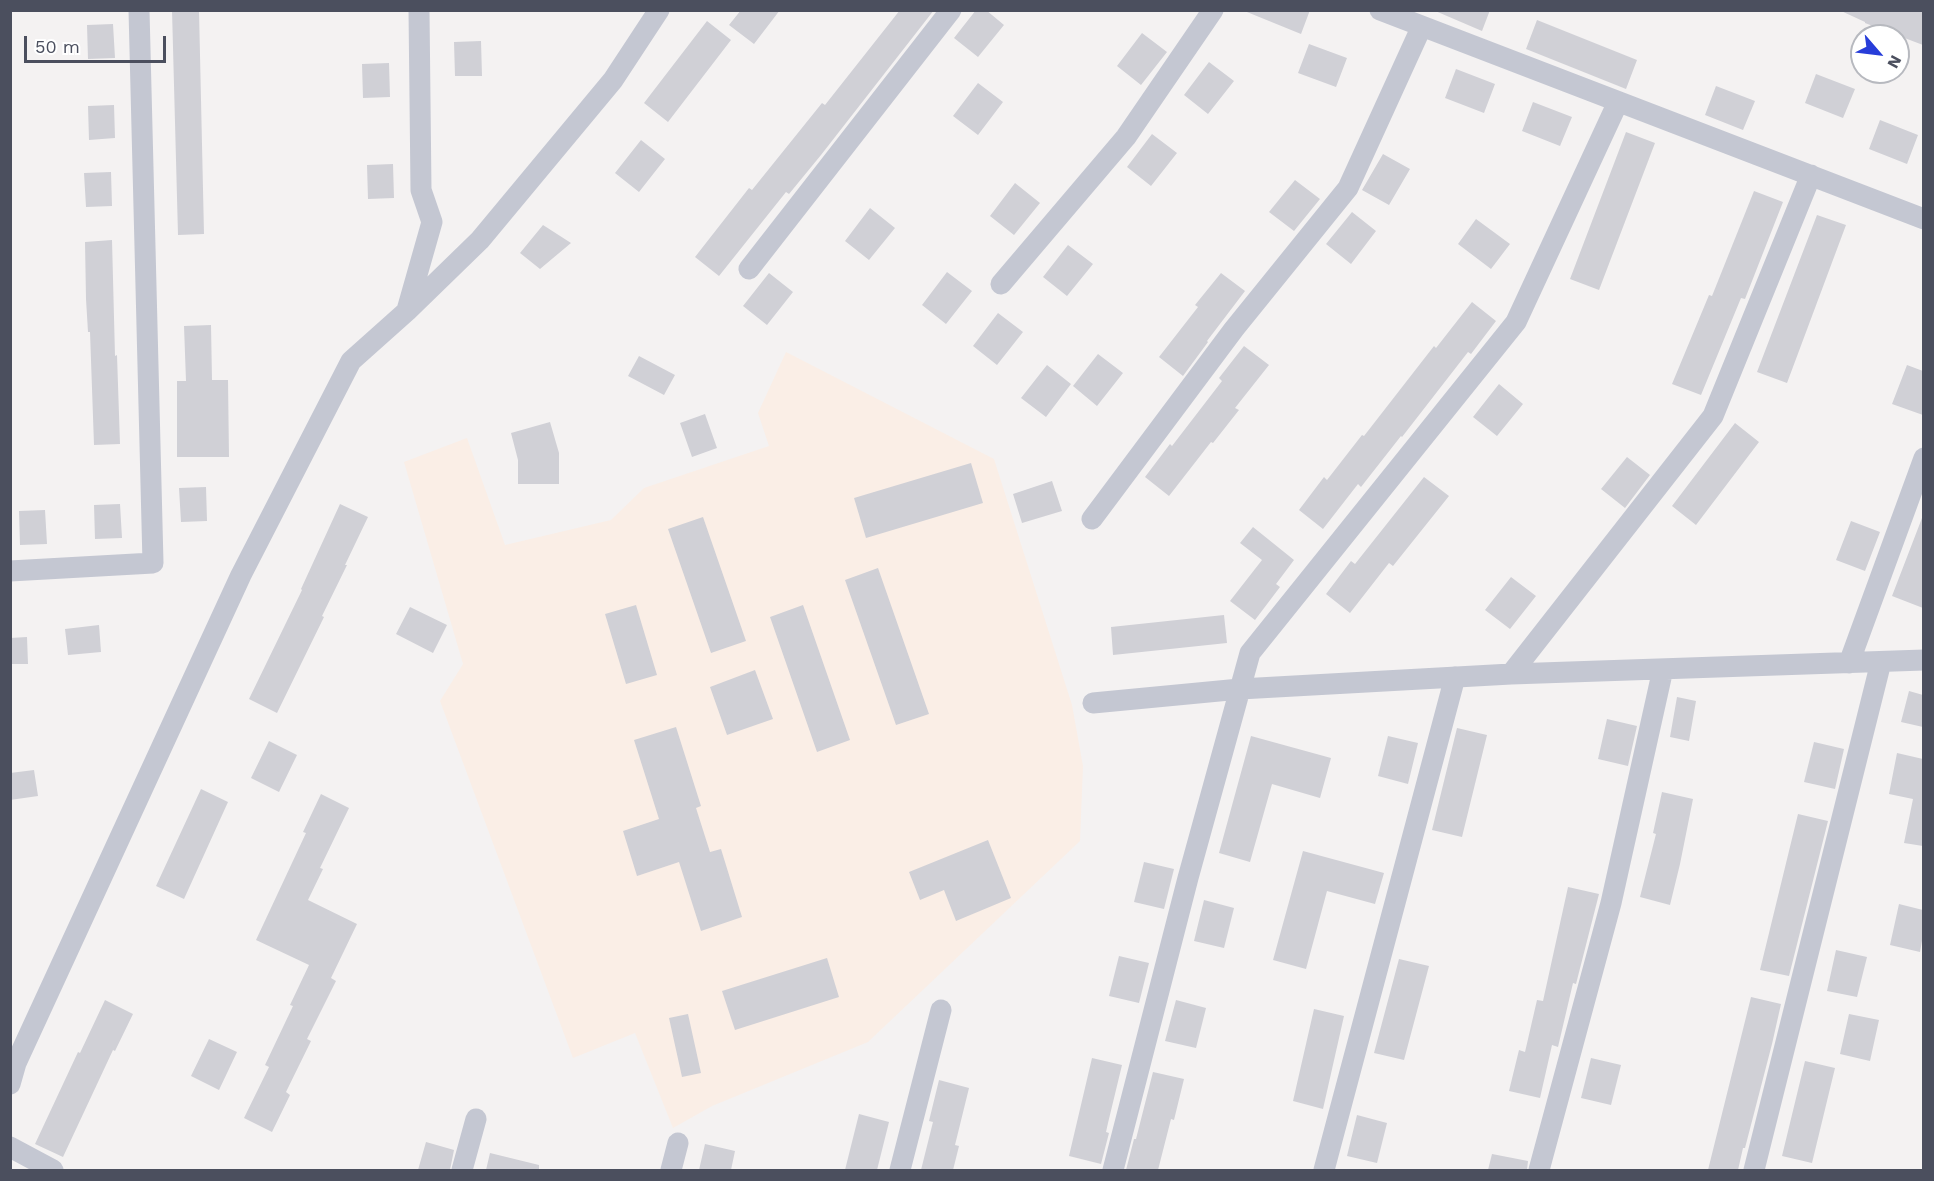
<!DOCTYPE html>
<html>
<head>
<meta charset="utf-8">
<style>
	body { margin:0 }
	#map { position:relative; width:1934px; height:1181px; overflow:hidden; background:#f4f2f2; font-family:"Work Sans",sans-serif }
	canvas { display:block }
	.frame { position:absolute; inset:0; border:12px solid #4b4f5e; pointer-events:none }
	.north { position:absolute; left:1850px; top:24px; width:60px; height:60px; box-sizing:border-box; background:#fff; border:2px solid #b7b9bf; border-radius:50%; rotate:118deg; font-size:16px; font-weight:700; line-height:24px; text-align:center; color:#4b4f5e }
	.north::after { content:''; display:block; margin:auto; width:21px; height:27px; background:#273dd9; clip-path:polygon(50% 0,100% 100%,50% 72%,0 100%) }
	.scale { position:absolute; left:24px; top:36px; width:142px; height:27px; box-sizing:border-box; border:3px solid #4b4f5e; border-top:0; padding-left:8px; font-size:18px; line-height:21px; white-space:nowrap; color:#4b4f5e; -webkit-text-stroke:4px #fff; paint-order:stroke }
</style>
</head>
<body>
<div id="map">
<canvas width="1934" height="1181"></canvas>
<div class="frame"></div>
<div class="north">N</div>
<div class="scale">50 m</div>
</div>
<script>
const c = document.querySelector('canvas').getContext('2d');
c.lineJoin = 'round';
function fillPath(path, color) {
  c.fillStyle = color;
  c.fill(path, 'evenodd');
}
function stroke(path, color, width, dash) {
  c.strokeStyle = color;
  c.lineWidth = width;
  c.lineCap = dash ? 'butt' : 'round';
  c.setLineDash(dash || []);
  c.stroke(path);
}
const medical = new Path2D(`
	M786 352 994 459 1072 705 1083 766 1080 841 868 1042 712 1106 673 1128 635 1033 573 1058 440 701 463 664 404 462 467 438 505 545 611 520 644 488 769 446 758 413Z`);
const building = new Path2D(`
	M172 10H199L204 234 178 235Z
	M741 10H780L754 44 729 25Z
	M900 10H934L821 155 789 194 786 192 719 276 695 257 749 188 752 190 822 103 825 105Z
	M976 10H986L1004 25 978 57 954 38Z
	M1242 10H1310L1301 34Z
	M1433 10H1490L1482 31Z
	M1839 10H1923V45L1865 23V22Z
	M1537 20 1637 60 1626 89 1526 49Z
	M707 21 731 40 668 122 644 103Z
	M113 24 115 58 88 59 87 25Z
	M1142 33 1167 52 1141 85 1117 66Z
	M481 41 482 76H455L454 42Z
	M1309 44 1347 58 1336 87 1298 73Z
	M1209 62 1234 81 1208 114 1184 95Z
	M389 63 390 97 363 98 362 64Z
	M1456 69 1495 84 1484 113 1445 98Z
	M1816 74 1855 89 1843 118 1805 103Z
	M978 83 1003 102 978 135 953 116Z
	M1716 86 1755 101 1743 130 1705 115Z
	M1533 102 1572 117 1560 146 1522 131Z
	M114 105 115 138 89 140 88 106Z
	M1880 120 1918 135 1907 164 1869 149Z
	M1626 132 1655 143 1599 290 1570 279Z
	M1152 134 1177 153 1151 186 1127 167Z
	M641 140 665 159 639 192 615 173Z
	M1383 154 1410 169 1389 205 1362 190Z
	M393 164 394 198 368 199 367 165Z
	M111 172 112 206 86 207 84 173Z
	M1295 180 1320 199 1294 231 1269 212Z
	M1015 183 1040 203 1014 235 990 216Z
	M1754 191 1783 202 1745 299 1741 298 1701 395 1672 384 1709 295 1712 296Z
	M870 208 895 228 869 260 845 241Z
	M1352 212 1376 231 1351 264 1326 244Z
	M1817 215 1846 225 1787 383 1757 372Z
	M1476 219 1510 244 1491 269 1458 244Z
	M543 225 571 243 540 269 520 253Z
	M112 240 115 356 117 355 120 444 94 445 90 332H88L86 299 85 242Z
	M1068 245 1093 264 1067 296 1043 277Z
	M947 272 972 291 946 324 922 305Z
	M769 273 793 292 767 325 743 306Z
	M1221 273 1245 291 1207 341 1208 342 1183 376 1159 357 1198 307 1195 305Z
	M1472 302 1496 321 1471 354 1468 352 1402 437 1401 436 1361 487 1358 484 1323 529 1299 510 1324 477 1327 480 1362 435 1364 436 1434 346 1436 348Z
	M998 313 1023 332 997 365 973 346Z
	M211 325 212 380H228L229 457H177V381H186L184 326Z
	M1244 346 1269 365 1235 408 1239 410 1213 443 1211 442 1169 496 1145 477 1170 444 1172 446 1222 381 1219 378Z
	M1098 354 1123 373 1097 406 1073 386Z
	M639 356 675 375 664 395 628 376Z
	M1047 365 1071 384 1046 417 1021 398Z
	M1907 365 1923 371V415L1892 404Z
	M1499 384 1523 404 1497 436 1473 417Z
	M705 414 717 448 692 457 680 423Z
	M550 422 559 453V484H518V460L511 433Z
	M1735 423 1759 442 1696 525 1672 506Z
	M1627 457 1650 475 1625 508 1601 489Z
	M971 463 983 503 866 538 854 498Z
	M1424 477 1449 496 1393 566 1389 563 1350 613 1326 594 1351 561 1355 564Z
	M1052 481 1062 511 1022 523 1013 494Z
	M206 487 207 521 181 522 179 488Z
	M120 504 122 538 95 539 94 505Z
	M340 504 368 517 345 565H347L322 616 324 617 277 713 249 699 302 590 301 589Z
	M45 510 47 544 20 545 19 511Z
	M703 517 746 641 711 653 668 529Z
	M1922 518H1923V608L1892 596Z
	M1851 521 1880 532 1865 571 1836 560Z
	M1253 527 1294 560 1276 584 1280 587 1255 620 1230 601 1262 560 1240 543Z
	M878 568 929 714 896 725 845 580Z
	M1511 577 1536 596 1510 629 1485 610Z
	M636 605 657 675 626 684 605 614Z
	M803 605 850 740 817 752 770 617Z
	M410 607 447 625 433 653 396 634Z
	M1224 615 1227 643 1113 655 1111 627Z
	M99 625 101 652 68 655 65 629Z
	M27 637 28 664H10V638Z
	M755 670 773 719 727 735 710 687Z
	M1909 691 1923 695V727L1901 722Z
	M1677 697 1696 701 1689 741 1670 737Z
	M1607 719 1637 726 1628 766 1598 759Z
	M676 727 701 806 696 808 710 852 721 849 742 917 701 931 679 862 637 876 623 831 659 819 634 740Z
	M1457 728 1487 735 1462 837 1432 830Z
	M1251 736 1331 758 1320 798 1272 784 1250 862 1219 853Z
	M1388 736 1418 743 1408 784 1378 776Z
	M269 741 297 755 279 792 251 778Z
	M1814 742 1844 749 1835 789 1804 782Z
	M1897 753 1923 759V846L1904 843 1913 799 1889 794Z
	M34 770 38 796 10 800V773Z
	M201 789 228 802 184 899 156 886Z
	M1662 792 1693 799 1680 864 1670 905 1640 897 1656 834 1653 833Z
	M321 794 349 808 320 868 323 869 308 900 357 924 331 978 336 981 307 1039 311 1041 286 1092 290 1095 272 1132 244 1118 269 1067 265 1065 293 1006 290 1005 309 965 256 940 306 833 303 832Z
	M1798 814 1828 821 1789 976 1760 970Z
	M988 840 1011 898 956 921 944 890 920 900 909 872Z
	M1303 851 1384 873 1375 904 1327 891 1306 969 1273 960Z
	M1144 862 1174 869 1164 909 1134 902Z
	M1568 887 1599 894 1576 984 1573 983 1558 1047 1552 1045 1540 1098 1509 1091 1519 1050 1525 1052 1537 1000 1543 1001Z
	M1204 900 1234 908 1224 948 1194 941Z
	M1899 904 1923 910V935L1920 952 1890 945Z
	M1836 950 1867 957 1857 997 1827 991Z
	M1119 956 1149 963 1139 1003 1109 996Z
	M827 958 839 997 735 1030 722 991Z
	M1399 959 1429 966 1404 1060 1374 1053Z
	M1751 997 1781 1004 1772 1044 1745 1148H1743L1738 1170H1708Z
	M105 1000 133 1014 115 1051 113 1050 63 1157 35 1144 78 1052 80 1053Z
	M1176 1000 1206 1008 1196 1048 1165 1041Z
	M1314 1009 1344 1016 1323 1109 1293 1101Z
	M688 1014 701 1073 682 1077 669 1018Z
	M1849 1014 1879 1020 1870 1061 1840 1054Z
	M209 1039 237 1052 219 1090 191 1076Z
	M1092 1058 1122 1065 1108 1123 1106 1132 1109 1133 1101 1164 1069 1156Z
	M1591 1058 1621 1065 1611 1105 1581 1098Z
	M1805 1061 1835 1068 1812 1163 1782 1156Z
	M1153 1072 1184 1079 1174 1120 1171 1119 1158 1170H1126L1134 1139H1136Z
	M939 1080 969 1088 955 1145 959 1146 953 1170H921L933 1122 929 1121Z
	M859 1114 889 1122 877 1170H845Z
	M1357 1115 1387 1123 1377 1163 1347 1156Z
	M426 1142 454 1150 450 1170H418Z
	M705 1144 735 1151 731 1170H699Z
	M490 1153 539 1165V1170H486Z
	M1492 1154 1528 1161 1527 1170H1488Z`);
const street = new Path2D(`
	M1380 10 1924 219
	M749 269 951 10
	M1001 284 1126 137 1213 10
	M407 310 432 222 421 190 419 10
	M1092 519 1234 329 1348 188 1421 28
	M10 571 153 563 139 10
	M1849 663 1924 458
	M1511 674 1713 416 1811 175
	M1093 703 1240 689 1511 674 1924 660
	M10 1084 16 1063 241 575 351 361 407 311 480 240 613 80 659 10
	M10 1147 53 1170
	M462 1170 476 1119
	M671 1170 678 1143
	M900 1170 941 1010
	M1113 1170 1188 878 1250 653 1516 322 1618 102
	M1324 1170 1455 677
	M1539 1170 1611 903 1663 669
	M1754 1170 1881 662`);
fillPath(medical, '#faeee6');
fillPath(building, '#d0d0d6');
stroke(street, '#c4c7d2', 21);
</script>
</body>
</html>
